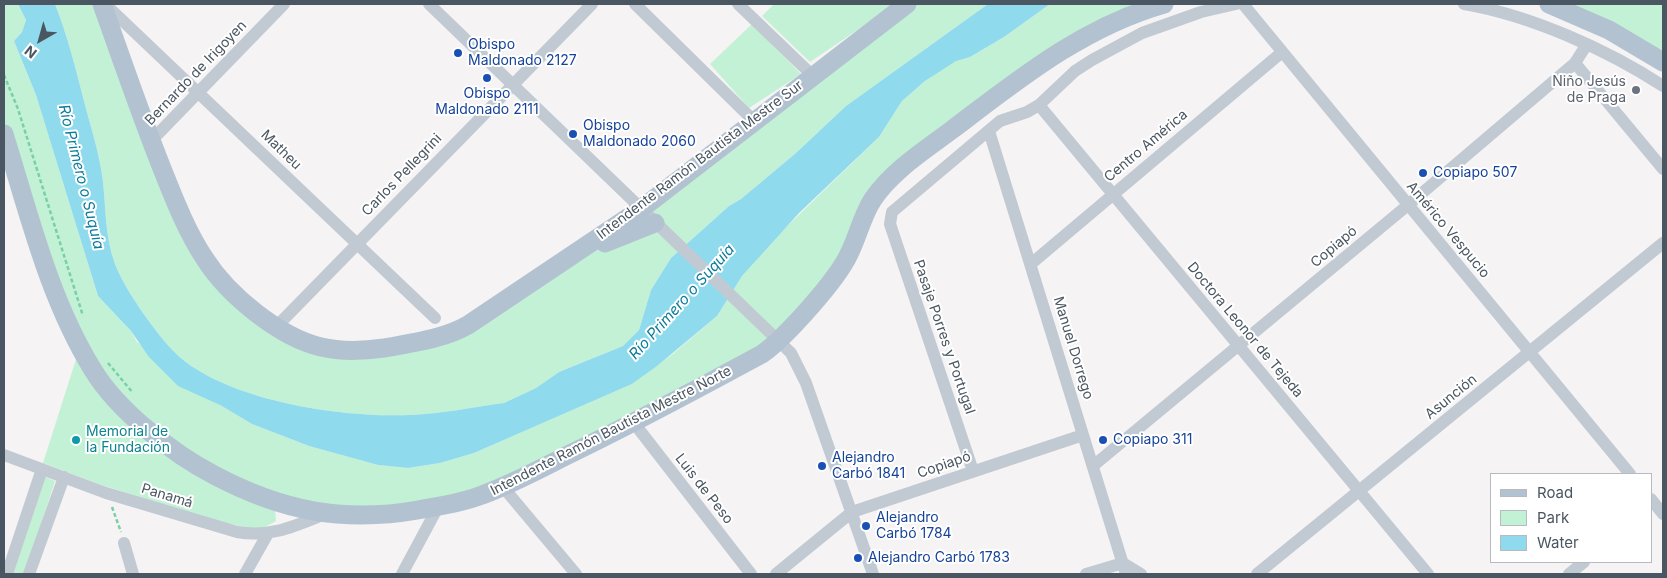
<!DOCTYPE html>
<html>
<head>
<meta charset="utf-8">
<style>
	body { margin:0 }
	#map { position:relative; width:1667px; height:578px; overflow:hidden; background:#f5f3f3; font-family:Inter,sans-serif }
	canvas { display:block }
	.frame { position:absolute; inset:0; border:5px solid #4a5661; pointer-events:none }
	.legend { position:absolute; left:1490px; top:473px; width:162px; height:90px; box-sizing:border-box; background:#fff; border:1px solid #b7bbc0; margin:0; padding:6px 9px; list-style:none; font-size:15px; color:#4a5661 }
	.legend li { display:flex; align-items:center; gap:10px; height:25px }
	.legend b { width:25px; border:1px solid #b7bbc0 }
	.north { position:absolute; left:15px; top:15px; width:50px; height:50px; -webkit-text-stroke:4px #fff; paint-order:stroke; rotate:218deg; font-size:14px; font-weight:700; line-height:20px; text-align:center; color:#4a5661 }
	.north::after { content:''; display:block; margin:auto; width:18px; height:22px; background:#4a5661; clip-path:polygon(50% 0,100% 100%,50% 72%,0 100%) }
</style>
</head>
<body>
<div id="map">
<canvas width="1667" height="578"></canvas>
<div class="frame"></div>
<ul class="legend">
<li><b style="height:6px;background:#b3c2d1"></b>Road</li>
<li><b style="height:14px;background:#c3f1d5"></b>Park</li>
<li><b style="height:14px;background:#90daee"></b>Water</li>
</ul>
<div class="north">N</div>
</div>
<script>
const c = document.querySelector('canvas').getContext('2d');
c.lineJoin = 'round';
function fillPath(path, color) {
  c.fillStyle = color;
  c.fill(path, 'evenodd');
}
function stroke(path, color, width, dash) {
  c.strokeStyle = color;
  c.lineWidth = width;
  c.lineCap = dash ? 'butt' : 'round';
  c.setLineDash(dash || []);
  c.stroke(path);
}
function drawText(font, color, halo, rows, align = 'center') {
  c.font = font + ' Inter,sans-serif';
  c.lineWidth = 4;
  c.setLineDash([]);
  c.textBaseline = 'middle';
  c.strokeStyle = halo;
  c.fillStyle = color;
  for (const [text, x, y, turn = 0] of rows) {
    c.save();
    c.translate(x, y);
    c.rotate((+turn || 0) * Math.PI / 180);
    c.textAlign = isNaN(turn) ? turn : align;
    if (halo) c.strokeText(text, 0, 0);
    c.fillText(text, 0, 0);
    c.restore();
  }
}
const green = new Path2D(`
	M4 4H18L26 20 22 32 14 41 36 95 98 296 131 331 137 342 220 405 252 424 309 446 378 465 408 468 440 463 474 453 632 384 674 353 717 316 742 276 774 239 879 137 902 101 925 81 956 60 970 57 1004 37 1050 4H1164L1129 15 907 164 849 254 779 341 503 487 349 517 191 463 94 373 4 134Z
	M55 4H102L215 274 321 347 457 331 907 4H988L846 106 796 153 741 199 729 206 671 258 651 290 639 330 623 346 559 372 536 388 504 403C473 407 441 414 410 415 344 418 235 402 182 359 162 343 124 289 115 264 105 236 106 211 103 182 100 156 92 131 85 105 76 70 68 37 55 4Z
	M774 4H896L810 62 762 16Z
	M1549 4H1663V62Z
	M752 24 801 74 749 108 710 64Z
	M78 353 107 396 275 510 276 521 263 528H247L206 518 102 485 43 463Z
	M45 477 55 481 25 574H13Z`);
const water = new Path2D(`
	M18 4H55C68 37 76 70 85 105 92 131 100 156 103 182 106 211 105 236 115 264 124 289 162 343 182 359 235 402 344 418 410 415 441 414 473 407 504 403L536 388 559 372 623 346 639 330 651 290 671 258 729 206 741 199 796 153 846 106 988 4H1050L1004 37 970 57 956 61 925 81 902 101 879 137 799 213 742 276 717 316 657 366 632 384 474 453 440 463 408 468 378 465 309 446 252 424 220 405 178 386 149 357 131 331 98 296 36 95 14 41 22 32 26 20Z`);
const path = new Path2D(`
	M4 75 18 109 83 316
	M108 363 133 393
	M112 507 121 532`);
const minor = new Path2D(`
	M105 4 435 318
	M429 4 791 353 806 383 873 574
	M635 4 754 121
	M738 4 812 75
	M1243 4 1630 474
	M1464 4C1530 15 1608 50 1663 86
	M1575 63 1663 169
	M1039 105 1428 574
	M989 131 1126 574
	M151 141 284 4
	M1032 263 1281 53
	M277 326 592 4
	M634 423 751 574
	M4 455 106 493 237 532C270 538 295 526 325 514
	M1093 466 1408 205 1575 63 1587 44
	M973 471 890 224 892 212 1000 121 1027 112 1039 105 1075 71 1092 60 1142 33 1201 12 1236 4
	M503 487 576 574
	M1651 499 1663 514
	M124 543 133 574
	M1123 563 1141 574
	M7 574 42 469
	M29 574 64 477
	M245 574 267 535
	M402 574 438 507
	M776 574 852 512 1083 435
	M1086 574 1123 563
	M1257 574 1663 243
	M1569 574 1584 562`);
const primary = new Path2D(`
	M102 4C122 60 141 116 163 171 175 201 187 232 205 259 228 295 279 337 321 347 342 352 363 351 384 348 411 343 444 339 468 325L641 209 907 4
	M1549 4 1609 30 1663 62
	M4 134C29 214 49 299 93 370 118 411 172 453 214 475 282 511 343 523 418 510 440 506 462 503 482 495 515 483 547 465 578 450 640 420 701 387 762 354 785 338 837 280 849 254 858 236 862 216 873 199 893 170 925 150 953 129 1019 79 1083 27 1164 4
	M605 243 655 223`);
const markers = [
	[458,53,5,"#1a4fb4"],
	[487,78,5,"#1a4fb4"],
	[1636,90,5,"#6b7280"],
	[573,134,5,"#1a4fb4"],
	[1423,173,5,"#1a4fb4"],
	[76,440,5,"#0f9aa8"],
	[1103,440,5,"#1a4fb4"],
	[822,466,5,"#1a4fb4"],
	[866,526,5,"#1a4fb4"],
	[858,558,5,"#1a4fb4"]
];
const transitNames = [
	["Obispo",468,45],
	["Maldonado 2127",468,61],
	["Obispo",487,94,"center"],
	["Maldonado 2111",487,110,"center"],
	["Obispo",583,126],
	["Maldonado 2060",583,142],
	["Copiapo 507",1433,173],
	["Copiapo 311",1113,440],
	["Alejandro",832,458],
	["Carbó 1841",832,474],
	["Alejandro",876,518],
	["Carbó 1784",876,534],
	["Alejandro Carbó 1783",868,558]
];
const streetNames = [
	["Bernardo de Irigoyen",196,73,-46],
	["Centro América",1146,146,-40],
	["Matheu",281,150,44],
	["Intendente Ramón Bautista Mestre Sur",700,160,-37],
	["Carlos Pellegrini",402,175,-46],
	["Américo Vespucio",1448,230,50],
	["Copiapó",1334,247,-40],
	["Doctora Leonor de Tejeda",1245,330,50],
	["Pasaje Porres y Portugal",944,337,71],
	["Manuel Dorrego",1073,348,73],
	["Asunción",1451,397,-39],
	["Intendente Ramón Bautista Mestre Norte",611,431,-27],
	["Copiapó",944,465,-19],
	["Luis de Peso",704,489,52],
	["Panamá",167,496,17]
];
const worshipNames = [
	["Niño Jesús",1626,82],
	["de Praga",1626,98]
];
const cultureNames = [
	["Memorial de",86,432],
	["la Fundación",86,448]
];
const waterNames = [
	["Río Primero o Suquía",81,177,76],
	["Río Primero o Suquía",682,302,-48]
];
fillPath(green, '#c3f1d5');
fillPath(water, '#90daee');
stroke(path, '#7ad0a6', 2.5, [4, 2.5]);
stroke(minor, '#c1cad2', 12);
stroke(primary, '#b3c2d1', 19);
for (const [x, y, r, color] of markers) {
  const dot = new Path2D();
  dot.arc(x, y, r, 0, 2 * Math.PI);
  c.fillStyle = color;
  c.fill(dot);
  stroke(dot, '#fff', 2);
}
drawText('14px', '#164399', '#fff', transitNames, 'left');
drawText('14px', '#4a5661', '#fff', streetNames);
drawText('14px', '#5b616d', '#fff', worshipNames, 'right');
drawText('14px', '#0d838f', '#fff', cultureNames, 'left');
drawText('italic 15px', '#0c7c9b', '#fff', waterNames);
</script>
</body>
</html>
